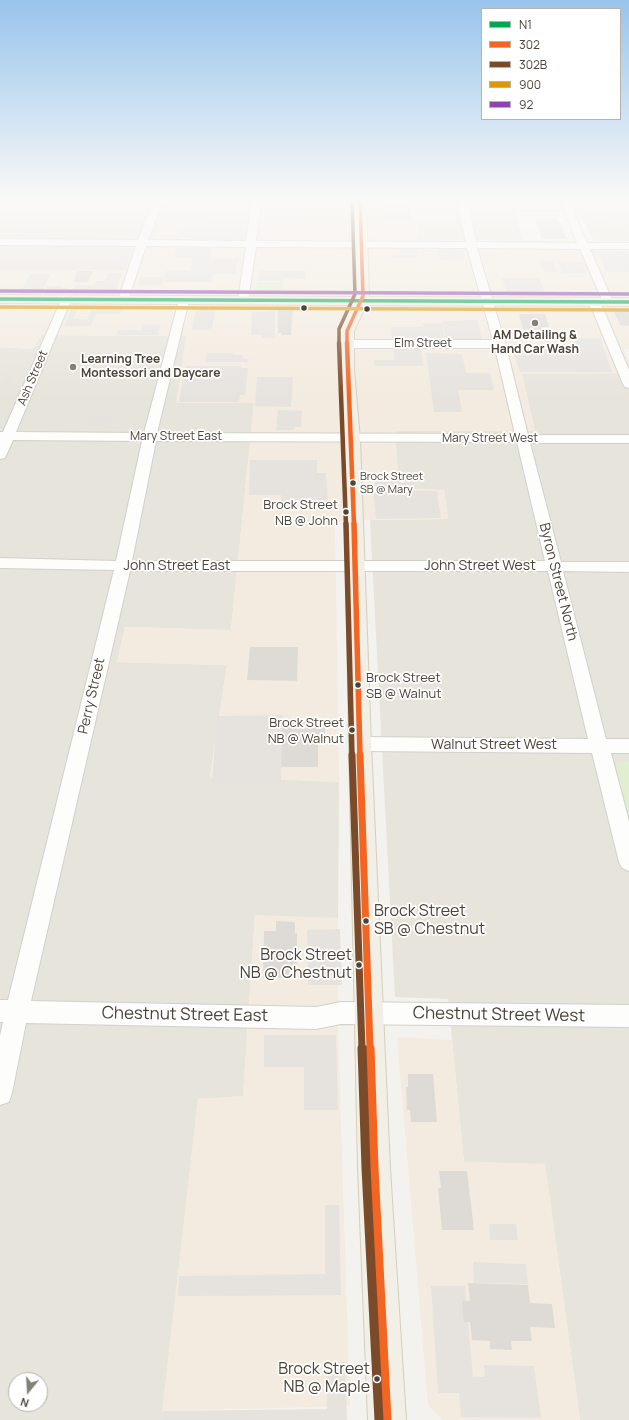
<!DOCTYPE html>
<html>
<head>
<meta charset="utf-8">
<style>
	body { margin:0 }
	#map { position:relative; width:629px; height:1420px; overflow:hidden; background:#f4f2ee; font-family:Manrope,sans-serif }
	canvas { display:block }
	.legend { position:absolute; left:481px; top:8px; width:140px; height:112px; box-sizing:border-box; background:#fff; border:1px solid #b7b4b0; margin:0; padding:5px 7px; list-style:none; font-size:12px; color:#4b4439 }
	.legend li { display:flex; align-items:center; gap:8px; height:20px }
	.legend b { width:20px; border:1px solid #b7b4b0 }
	.north { position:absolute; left:8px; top:1372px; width:40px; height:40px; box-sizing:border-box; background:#fff; border:1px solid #b7b4b0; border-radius:50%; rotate:198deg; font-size:11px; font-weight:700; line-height:16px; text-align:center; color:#4b4439 }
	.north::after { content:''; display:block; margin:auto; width:14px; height:18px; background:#868178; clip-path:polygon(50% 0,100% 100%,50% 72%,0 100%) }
</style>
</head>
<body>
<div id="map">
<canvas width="629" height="1420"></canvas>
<ul class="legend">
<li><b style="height:5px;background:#00a651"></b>N1</li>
<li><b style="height:5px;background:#f26522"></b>302</li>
<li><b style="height:5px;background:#7a4b2a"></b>302B</li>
<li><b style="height:5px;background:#dd9709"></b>900</li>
<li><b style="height:5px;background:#8e44ad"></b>92</li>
</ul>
<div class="north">N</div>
</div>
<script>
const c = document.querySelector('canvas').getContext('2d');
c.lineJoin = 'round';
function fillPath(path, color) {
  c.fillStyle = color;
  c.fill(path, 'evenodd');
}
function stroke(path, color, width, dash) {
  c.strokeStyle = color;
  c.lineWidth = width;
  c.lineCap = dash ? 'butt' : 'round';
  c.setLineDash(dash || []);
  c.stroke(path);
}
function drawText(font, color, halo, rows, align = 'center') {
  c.font = font + ' Manrope,sans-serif';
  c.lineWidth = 3.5;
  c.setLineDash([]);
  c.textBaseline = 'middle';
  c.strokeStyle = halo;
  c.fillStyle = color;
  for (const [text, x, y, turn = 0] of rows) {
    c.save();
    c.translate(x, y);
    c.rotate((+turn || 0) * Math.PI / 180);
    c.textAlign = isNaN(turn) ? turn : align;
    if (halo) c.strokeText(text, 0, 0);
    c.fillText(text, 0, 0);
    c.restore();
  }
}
const residential = new Path2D(`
	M0 200H249L246 221 153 247 125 270H0Z
	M452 200H629V241H594L578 212H514L523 240H418L419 219H456Z
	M41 335 186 336 254 403 231 630 125 627 117 662 227 665 210 776 339 782 338 918 255 916 243 1097 198 1099 162 1420H0V347L33 349ZM16 1380H40V1404H16Z
	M629 373V1420H580L545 1164 464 1162 448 999 395 997 370 520 448 519 444 490 399 489 395 431H535L522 374Z`);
const commercial = new Path2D(`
	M249 200H452L456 219H419L418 240 594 241 599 249 629 250V349L624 350 629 362V373L522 374 535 431H395L399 488 444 490 448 519 370 520 335 522 339 782 210 777 227 665 117 662 125 627 231 630 254 403H176L186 336 41 335 33 349 0 347V270H125L132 247H153L160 220 246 221Z
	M255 915 338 918V1029L350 1406 162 1411 198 1099 243 1096Z
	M397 1037 452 1040 464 1162 545 1164 580 1420H443L428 1405Z`);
const green = new Path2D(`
	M257 282H282L281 294H256Z
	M617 762H629V821L615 772Z`);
const parking = new Path2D(`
	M57 201H64L45 237H39Z
	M267 201H277V210H306V213H266Z
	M600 204H615L627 223H614L613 221H610Z
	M247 220 246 239 197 240V238H179L181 223H208L209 221Z
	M176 248H211L210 259H238L235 274H213L211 282H164L167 270H190L192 258H174Z
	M399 248 417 249 418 258H392V255H400Z
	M438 249H460V251H464L465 259 440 260Z
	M601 250 629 251V272H607L598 252H601Z
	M540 261H553L557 272H544Z
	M558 261 582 262 587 273H563Z
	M259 271H306V279L284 278V281H257Z
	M108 273H122L115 295H72L75 285H94L96 281H105Z
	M30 274H50L41 295H20Z
	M141 277H164L162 285H138Z
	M502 278H539L546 296H508Z
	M47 286H62V288H68L66 294 44 295Z
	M73 305 123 306 120 314H96L91 326H64ZM78 308H92L88 319H73Z
	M196 309H215L212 330H192Z
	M275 311V338H262V335H251L252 312Z
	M463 320H477L482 339H446L442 321H463Z
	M422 323H442L445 340H392L391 327H423Z
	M143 325H160L158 335H116L118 330H142Z
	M571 338H600L612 372H520L511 345H574Z
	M393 348H421L424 366H375L374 360H394Z
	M207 353H233V355H243V359H249L248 362H205Z
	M426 353 462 354 466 373H490L494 390H458L462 412H434Z
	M13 362H20L9 385H2Z
	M186 366H241V368H248L245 395H240L239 402H179Z
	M257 377H293L291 407 255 406Z
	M278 410 302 411 301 427H295L294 430H276Z
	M89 415H114L111 428H85Z
	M250 460H317V473H326L328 503H281V495H249Z
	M374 473 411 474 412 487 375 486Z
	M373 490 437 491 441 518 376 519Z
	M282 715 281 783H212L217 716Z
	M340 929 342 985H308L307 930Z
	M264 1035H336L338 1110H304V1067H264Z
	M325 1205H339L341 1295 178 1296 179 1276 325 1274Z
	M489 1224H516L518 1240H490Z
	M473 1262 526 1264 528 1284 474 1283Z
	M431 1286H465L473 1377H485L484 1365 534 1366 541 1418 461 1417 459 1393H438Z
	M326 1362H345L347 1420H162L163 1411 327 1409Z`);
const building = new Path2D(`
	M384 201H408L411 220H388V218L384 217Z
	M535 219H558L567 239H542Z
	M78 271H93L88 282H73Z
	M278 307H293L291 335H281L282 333H278Z
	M614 312H629V326L620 325Z
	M519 314H545L549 327H541L542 330 523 329Z
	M250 647H298L297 681 247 680Z
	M282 722H325V735H318V767H281Z
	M276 921 295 922V933H297V975L282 976V978H263L264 931H276Z
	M408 1074H433L437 1122H411L410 1110H407L406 1087H408Z
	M439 1171H467L474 1230H442L438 1188H441Z
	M468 1283 528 1285 530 1303 552 1304 555 1328 530 1327 532 1341H511L512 1350 490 1349V1341L472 1340 470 1322H464L462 1301H470Z`);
const minor = new Path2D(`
	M153 200H163L148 240 246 241 252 200H262L256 241 466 242 457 200H467L476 242 577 243 560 200H569L587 243H629V249H590L613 302 608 305 603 302 580 249 477 248 506 346 528 435H629V443H530L561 562H629V572L563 571 606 739H629V753H611L629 821V871L622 868 619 862 592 753 360 751 353 749 351 744 353 739 360 737 588 739 548 571H130L31 1001 316 1007 341 1002 629 1005V1027L341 1024 316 1029 26 1023 12 1093 9 1102 0 1105V1036L3 1022H0V1000H8L114 570 0 568V558L116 561 142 441 13 440 5 458 0 459V432H3L62 298 66 297 71 300 16 432 144 433 179 300 184 297 189 300 157 433 515 434 495 348H347L343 346 341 344 343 342 347 340H493L467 248 256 247 248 301 243 304 238 301 246 247 146 246 128 300 123 303 118 300 136 246 0 245V239L138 240ZM156 441 517 442 545 561H132Z
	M592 299 596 300 603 308 629 370V388L625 387 623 384 592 309 587 302Z`);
const major = new Path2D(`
	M354 200H366L369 297 629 298V306L366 305 354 331V370L360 439 371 744 390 1168 406 1420H368L358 1168 349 744 344 439 340 370V331L352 305 0 303V295L356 297Z`);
const bus1 = new Path2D(`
	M0 299 629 302`);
const bus2Far4 = new Path2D(`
	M347 344V331L363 296 360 200`);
const bus2Far3 = new Path2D(`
	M347 343 354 525`);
const bus2Far2 = new Path2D(`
	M354 524 360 756`);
const bus2Far1 = new Path2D(`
	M360 755 370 1049`);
const bus2 = new Path2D(`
	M370 1048 374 1168 387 1420`);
const bus3Far4 = new Path2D(`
	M339 344V329L355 294 352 200`);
const bus3Far3 = new Path2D(`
	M339 343 346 525`);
const bus3Far2 = new Path2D(`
	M346 524 352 756`);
const bus3Far1 = new Path2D(`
	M352 755 362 1049`);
const bus3 = new Path2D(`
	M362 1048 366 1168 379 1420`);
const bus4 = new Path2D(`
	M0 307 629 310`);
const bus5 = new Path2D(`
	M0 291 629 294`);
const markers = [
	[304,308,3.5,"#4b4439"],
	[367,309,3.5,"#4b4439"],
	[535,323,4,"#868178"],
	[73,367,4,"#868178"],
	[353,483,3.5,"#4b4439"],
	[346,512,3.5,"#4b4439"],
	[358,685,3.5,"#4b4439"],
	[352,730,3.5,"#4b4439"],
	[366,921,3.5,"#4b4439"],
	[359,965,3.5,"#4b4439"],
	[377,1379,3.5,"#4b4439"]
];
const farBusnames = [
	["Brock Street",360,477],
	["SB @ Mary",360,490]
];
const farPoinames = [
	["AM Detailing &",535,336],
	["Hand Car Wash",535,350],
	["Learning Tree",81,360,"left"],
	["Montessori and Daycare",81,374,"left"]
];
const farStreetnames = [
	["Elm Street",423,344],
	["Ash Street",33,378,-67],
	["Mary Street East",176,437],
	["Mary Street West",490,439]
];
const busNames = [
	["Brock Street",338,505],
	["NB @ John",338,521],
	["Brock Street",366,678,"left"],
	["SB @ Walnut",366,694,"left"],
	["Brock Street",344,723],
	["NB @ Walnut",344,739]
];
const streetNames = [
	["John Street East",177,566],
	["John Street West",480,566],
	["Byron Street North",558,582,76],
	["Perry Street",92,696,-77],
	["Walnut Street West",494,745]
];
const nearBusnames = [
	["Brock Street",374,912,"left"],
	["SB @ Chestnut",374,930,"left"],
	["Brock Street",352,956],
	["NB @ Chestnut",352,974],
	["Brock Street",370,1370],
	["NB @ Maple",370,1388]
];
const nearStreetnames = [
	["Chestnut Street East",185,1015,1],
	["Chestnut Street West",499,1015,1]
];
fillPath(residential, '#e7e4dc');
fillPath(commercial, '#f3ebdf');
fillPath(green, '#e1eecf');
fillPath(parking, '#e6e3df');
fillPath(building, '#dedbd6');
stroke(minor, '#d2d0cb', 2);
stroke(major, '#d6cebb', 2);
fillPath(minor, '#fdfdfc');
fillPath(major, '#f2efe6');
stroke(bus1, '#00a651', 3.5);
stroke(bus2Far4, '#f26522', 3.5);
stroke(bus2Far3, '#f26522', 4.5);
stroke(bus2Far2, '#f26522', 5.5);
stroke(bus2Far1, '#f26522', 7);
stroke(bus2, '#f26522', 9);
stroke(bus3Far4, '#7a4b2a', 3.5);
stroke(bus3Far3, '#7a4b2a', 4.5);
stroke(bus3Far2, '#7a4b2a', 5.5);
stroke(bus3Far1, '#7a4b2a', 7);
stroke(bus3, '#7a4b2a', 9);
stroke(bus4, '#dd9709', 3.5);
stroke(bus5, '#8e44ad', 3.5);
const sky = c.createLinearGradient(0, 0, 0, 399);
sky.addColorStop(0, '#98c4ec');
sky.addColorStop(0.5, '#faf9f7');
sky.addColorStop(1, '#faf9f700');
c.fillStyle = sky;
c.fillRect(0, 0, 629, 399);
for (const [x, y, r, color] of markers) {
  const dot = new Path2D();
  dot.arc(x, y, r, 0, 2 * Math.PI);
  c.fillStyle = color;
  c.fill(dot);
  stroke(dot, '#fff', 1.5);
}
drawText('11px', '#4b4439', '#fff', farBusnames, 'left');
drawText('bold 12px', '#4b4439', '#fff', farPoinames);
drawText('12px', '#4b4439', '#fff', farStreetnames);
drawText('13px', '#4b4439', '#fff', busNames, 'right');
drawText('14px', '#4b4439', '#fff', streetNames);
drawText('16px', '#4b4439', '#fff', nearBusnames, 'right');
drawText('17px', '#4b4439', '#fff', nearStreetnames);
</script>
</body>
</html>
